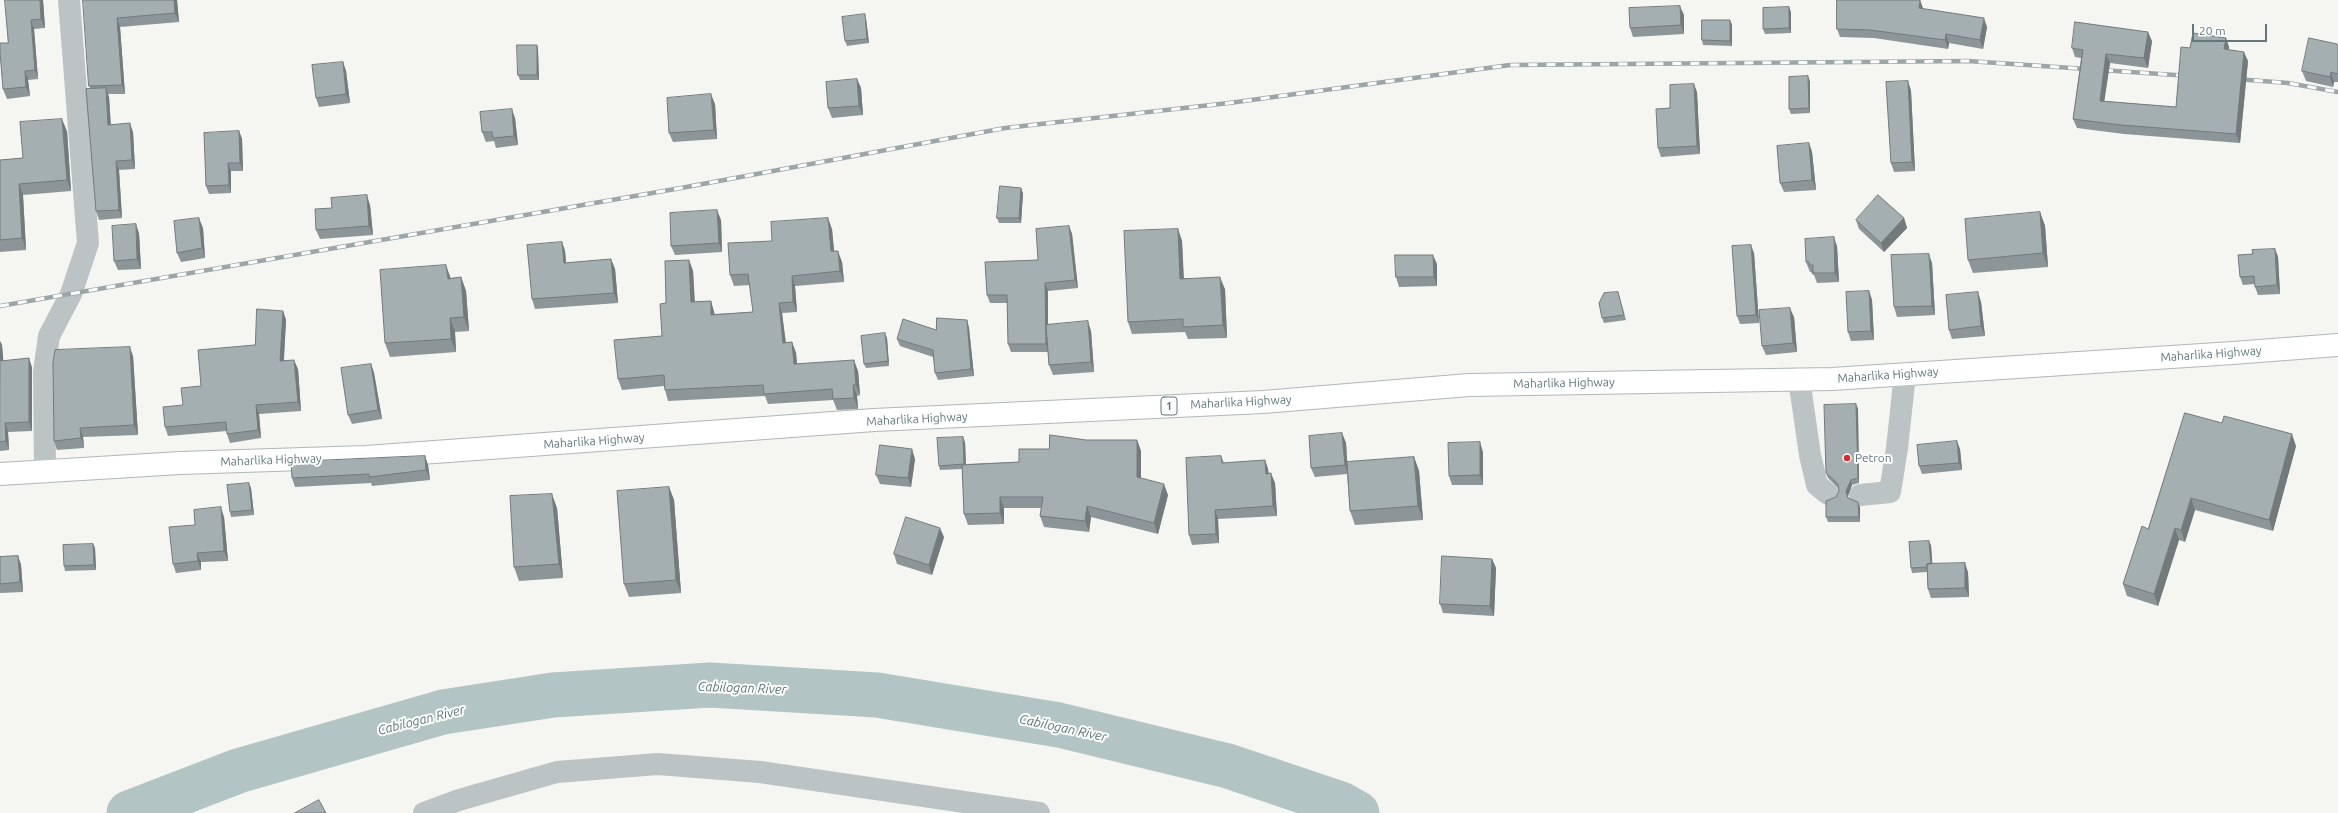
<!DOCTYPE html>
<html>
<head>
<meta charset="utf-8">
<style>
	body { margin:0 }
	#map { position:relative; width:2338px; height:813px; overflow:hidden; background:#f5f5f2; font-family:Ubuntu,sans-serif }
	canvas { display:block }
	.scale { position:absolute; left:2192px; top:24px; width:75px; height:18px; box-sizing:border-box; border:2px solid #61777d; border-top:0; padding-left:5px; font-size:12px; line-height:14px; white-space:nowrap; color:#61777d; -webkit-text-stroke:3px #fff; paint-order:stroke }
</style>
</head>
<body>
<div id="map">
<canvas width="2338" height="813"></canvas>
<div class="scale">20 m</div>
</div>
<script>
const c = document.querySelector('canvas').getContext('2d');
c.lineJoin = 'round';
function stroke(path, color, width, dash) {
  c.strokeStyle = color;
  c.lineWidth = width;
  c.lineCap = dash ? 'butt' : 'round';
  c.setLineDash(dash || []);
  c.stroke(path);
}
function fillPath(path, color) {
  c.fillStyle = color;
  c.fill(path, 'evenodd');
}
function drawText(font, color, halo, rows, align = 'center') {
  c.font = font + ' Ubuntu,sans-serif';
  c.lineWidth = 4;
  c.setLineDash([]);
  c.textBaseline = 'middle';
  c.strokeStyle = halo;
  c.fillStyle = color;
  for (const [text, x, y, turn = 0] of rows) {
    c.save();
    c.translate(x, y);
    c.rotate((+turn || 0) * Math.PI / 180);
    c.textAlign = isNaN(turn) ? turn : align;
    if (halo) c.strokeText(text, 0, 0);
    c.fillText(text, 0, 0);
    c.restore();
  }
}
const river = new Path2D(`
	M129 813 238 771 443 712 553 695 710 685 877 695 1059 725 1228 766 1341 804 1357 813`);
const minor = new Path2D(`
	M1799 379 1810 455 1817 485 1828 494
	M45 472 44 372 49 336 71 294 88 243 69 0
	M1860 495 1890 492 1897 448 1905 374
	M424 813 459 800 557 772 658 764 760 772 1039 813`);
const highway = new Path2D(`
	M0 474 180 463 366 457 874 420 1263 402 1469 385 1832 379 2233 353 2338 345`);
const rail = new Path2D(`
	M2236 79 2288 83 2338 92
	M0 306 681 188 1005 128 1229 103 1510 65 1968 61 2190 76`);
const wall = new Path2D(`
	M43 0 45 28 34 29 38 79 28 80 30 96 7 99 3 89 8 43Z
	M87 0H177L179 22 120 27 125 94H108L109 97 111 125 133 132 135 169 119 170 122 218 99 220 96 211 91 89 89 86Z
	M1923 8V9L1987 27 1983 49 1949 43 1948 49 1874 38 1840 37 1837 29Z
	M1791 12V33L1765 34 1763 29Z
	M1684 15V34L1633 37 1630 28Z
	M866 19 869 43 847 46 845 41Z
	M1730 20 1732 25V46L1703 45 1702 40Z
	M2226 38 2229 47V50L2248 61 2240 143 2124 134 2077 128 2073 119 2081 58 2075 57 2072 48 2152 41 2148 68 2110 63 2104 101 2176 107 2190 48Z
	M2337 44 2338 46V82H2334L2333 87 2306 81 2302 71Z
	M537 45 538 50 539 80H520L518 75Z
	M343 62 346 71 350 103 319 107 316 98Z
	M857 79 861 88 863 115 832 118 828 108Z
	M1810 81V113L1791 114 1789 109Z
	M1908 81 1911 91 1915 171 1894 172 1891 163Z
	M1697 92 1700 154 1661 157 1658 148 1670 108Z
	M715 104 717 139 673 142 669 133Z
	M515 118 518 145 496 148 494 141 486 142 482 132Z
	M67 131 71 191 23 195 26 250 0 252V160L23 158Z
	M239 131 242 139 243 171H231V193L209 194 206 186Z
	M1809 143 1812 152 1816 190 1784 192 1780 183Z
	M1023 193 1021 223H999L997 218Z
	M370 205 373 235 320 239 316 230 332 208Z
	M2040 212 2045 226 2048 267 1973 273 1968 260Z
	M1904 218 1907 228 1884 252 1859 229 1856 220Z
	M721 220 722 252 675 255 671 246Z
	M1069 226 1072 234 1078 288 1048 291V324L1091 331 1094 372 1053 375 1049 365 1048 352H1011L1008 344 1007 303H990L987 295 1038 260Z
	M203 228 205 258 181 262 177 253Z
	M832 229 834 251 842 262 844 282 795 286 797 312 782 313 786 343 792 342 796 353 797 364 858 371 860 395 857 396 858 409 837 410 833 400 768 404 765 396 668 401 665 390 664 386 622 390 618 379 662 336 666 303 689 260 693 271 695 302 711 301 714 312 715 314 753 312 750 285 734 286 730 275 772 241Z
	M1178 229 1182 241 1184 278 1225 289 1227 338 1188 339 1185 332 1132 334 1128 322Z
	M139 233 141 269 118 270 114 261Z
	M562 242 565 251 566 263 611 259 615 269 618 303 535 309 532 299Z
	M1837 246 1839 282 1817 283 1814 275H1813L1811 272H1810L1806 262Z
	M2275 249 2278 257 2280 294 2258 295 2255 287V284L2243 285 2240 277 2253 254Z
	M1754 253 1759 323 1740 324 1737 316Z
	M1932 263 1935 315 1897 317 1894 307Z
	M1437 264V286L1399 287 1396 277Z
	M461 277 466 291 469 331 455 332 456 352 390 357 385 343 451 278Z
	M1869 291 1872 300 1874 340 1851 341 1848 332Z
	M1618 292 1626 320 1604 323 1602 318Z
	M1981 302 1985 336 1952 339 1949 330Z
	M283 311 286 320 284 361 298 369 301 411 259 414 261 438 230 443 227 434V431L168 436 165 427 183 405 201 386 255 345Z
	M1794 317 1797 352 1766 355 1762 346Z
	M967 320 969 328 974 376 938 380 935 373 933 357 900 346 897 339 936 330Z
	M887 338 889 366 866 368 864 364Z
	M0 341 2 345 3 361 32 367V431L8 432 9 450 0 451Z
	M133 356 138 435 83 437 84 448 57 450 54 441Z
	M371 364 374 373 382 419 352 424 348 415Z
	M1856 404 1858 409 1859 483 1852 485 1848 496V498L1860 507V522H1828L1826 517 1839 491 1838 488 1828 478 1826 473Z
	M2185 413 2296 446 2273 531 2195 510 2185 542 2179 540 2158 606 2127 596 2123 584 2148 529Z
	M1342 433 1346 443 1347 462 1414 457 1419 471 1423 520 1355 525 1350 511 1347 474 1315 477 1311 468Z
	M1086 440H1137L1141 451V478L1168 495 1158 534 1091 517 1089 532 1044 527 1040 516 1041 508H1004V524L968 525 964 514 962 469 940 470 939 466 965 442 966 464 1019 462 1049 449Z
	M1960 449 1962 470 1922 474 1919 466Z
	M1483 452V485H1452L1449 476Z
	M425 456 428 465 430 480 372 486 371 483 295 487 292 478Z
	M1221 456 1224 463 1265 460 1268 469 1269 474 1275 483 1277 516 1218 519 1219 543 1192 545 1189 535Z
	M915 459 911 487 880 484 876 475Z
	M669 487 674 500 681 593 629 597 624 584Z
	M251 488 254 515 231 517 230 512Z
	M557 508 563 578 519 581 514 567Z
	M224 517 228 561 201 562V570L176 573 173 564 195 525Z
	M944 537 932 575 897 564 894 554Z
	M93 544 95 548 96 570 65 571 64 566Z
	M1931 545 1932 564 1968 572 1969 597 1931 598 1928 589 1927 572 1912 573 1911 568Z
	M18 556 21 565 23 592 0 593V557Z
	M1492 559 1496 568 1494 616 1443 613 1440 604Z`);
const shadedWall = new Path2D(`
	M40 0H43L45 28 41 19Z
	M174 0H177L179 22 175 13Z
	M1920 0 1923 8 1922 17 1919 8Z
	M1680 6 1684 15V34L1681 25Z
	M1789 7 1791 12V33L1789 28Z
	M865 14 866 19 869 43 867 39Z
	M117 18 120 27 125 94 122 85Z
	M1984 18 1987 27 1983 49 1980 40Z
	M31 20 34 29 38 79 35 70Z
	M1730 20 1732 25V46L1730 41Z
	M2148 32 2152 41 2148 68 2144 58Z
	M1946 34 1949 43 1948 49 1945 40Z
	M2226 38 2229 47 2227 58 2224 49Z
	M537 45 538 50 539 80 537 75Z
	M2244 52 2248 61 2240 143 2236 134Z
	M2106 54 2110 63 2103 110 2100 101Z
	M343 62 346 71 350 103 346 94Z
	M25 71 28 80 30 96 26 87Z
	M2331 72 2334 82 2333 87 2330 77Z
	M1808 76 1810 81V113L1809 108Z
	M857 79 861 88 863 115 859 106Z
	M1908 81 1911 91 1915 171 1912 162Z
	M1694 84 1697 92 1700 154 1697 146Z
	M106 88 109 97 111 133 108 125Z
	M711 94 715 104 717 139 714 130Z
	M512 109 515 118 518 145 514 136Z
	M62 119 67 131 71 191 67 180Z
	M130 123 133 132 135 169 132 160Z
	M239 131 242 139 243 171 240 163Z
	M1809 143 1812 152 1816 190 1812 180Z
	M116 161 119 170 122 218 119 210Z
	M228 163 231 171V193L229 185Z
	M19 184 23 195 26 250 22 238Z
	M1021 188 1023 193 1021 223 1019 218Z
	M367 195 370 205 373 235 369 226Z
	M717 210 721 220 722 252 719 243Z
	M2040 212 2045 226 2048 267 2043 253Z
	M199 218 203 228 205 258 202 248Z
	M828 218 832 229 835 262 831 251Z
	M1904 218 1907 228 1884 252 1881 243Z
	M136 224 139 233 141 269 137 259Z
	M1069 226 1072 234 1078 288 1075 280Z
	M1178 229 1182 241 1184 291 1180 279Z
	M1834 237 1837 246 1839 282 1835 273Z
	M562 242 565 251 567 273 564 263Z
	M1751 245 1754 253 1759 323 1756 315Z
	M2275 249 2278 257 2280 294 2277 285Z
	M838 251 842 262 844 282 840 271Z
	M1929 254 1932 263 1935 315 1932 306Z
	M1433 255 1437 264V286L1434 277Z
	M611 259 615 269 618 303 614 293Z
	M689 260 693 271 695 313 691 302Z
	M446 265 451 279H448Z
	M792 276 795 286 797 312 793 302Z
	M461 277 466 291 469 331 464 317Z
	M1220 277 1225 289 1227 338 1223 325Z
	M1045 283 1048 291V352L1046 344Z
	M1869 291 1872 300 1874 340 1871 331Z
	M1978 292 1981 302 1985 336 1981 326Z
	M711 301 714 312 715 325 711 315Z
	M779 303 782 313 787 354 783 343Z
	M1790 308 1794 317 1797 352 1793 343Z
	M283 311 286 320 283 370 280 361Z
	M450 318 455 332 456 352 451 339Z
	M967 320 969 328 974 376 971 369Z
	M1088 321 1091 331 1094 372 1091 362Z
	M885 333 887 338 889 366 888 361Z
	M0 341 2 345 4 369 1 361Z
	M792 342 796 353 798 375 794 364Z
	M130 347 133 356 138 435 134 425Z
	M29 358 32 367V431L29 422Z
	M294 360 298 369 301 411 298 402Z
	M854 360 858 371 860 395 856 385Z
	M371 364 374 373 382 419 378 410Z
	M853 385 857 396 858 409 854 398Z
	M1856 404 1858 409 1859 483 1858 478Z
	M256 405 259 414 261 438 258 430Z
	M5 423 8 432 9 450 6 441Z
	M80 428 83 437 84 448 81 438Z
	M1342 433 1346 443 1348 474 1345 465Z
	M2292 434 2296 446 2273 531 2269 520Z
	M963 437 965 442 966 469 964 464Z
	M1137 440 1141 451V488L1137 477Z
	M1957 441 1960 449 1962 470 1959 463Z
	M1480 442 1483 452V485L1480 475Z
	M912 449 915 459 911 487 908 478Z
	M425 456 428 465 430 480 426 470Z
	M1414 457 1419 471 1423 520 1418 506Z
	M1265 460 1268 469 1269 483 1266 474Z
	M1271 473 1275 483 1277 516 1273 506Z
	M1851 480 1852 485 1848 496 1846 491Z
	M249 483 251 488 254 515 252 510Z
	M1164 484 1168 495 1158 534 1154 523Z
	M669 487 674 500 681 593 676 580Z
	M552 494 557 508 563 578 559 564Z
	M1000 497 1004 508V524L1000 513Z
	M2191 498 2195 510 2185 542 2181 530Z
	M1858 502 1860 507V522L1859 517Z
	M1087 506 1091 517 1089 532 1085 521Z
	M221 507 224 517 228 561 224 551Z
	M1215 510 1218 519 1219 543 1216 534Z
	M940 528 944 537 932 575 929 565Z
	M2175 528 2179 540 2158 606 2154 594Z
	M1929 541 1931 545 1933 572 1931 567Z
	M93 544 95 548 96 570 94 565Z
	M197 553 201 562V570L198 561Z
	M18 556 21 565 23 592 20 582Z
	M1492 559 1496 568 1494 616 1490 606Z
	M1965 563 1968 572 1969 597 1965 588Z`);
const building = new Path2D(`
	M5 0H40L41 19 31 20 35 70 25 71 26 87 3 89 0 52V43H8Z
	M83 0H174L175 13 117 18 122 85 89 86Z
	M1837 0H1920L1919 8 1984 18 1980 40 1946 34 1945 40 1870 30 1837 29Z
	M1680 6 1681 25 1630 28 1629 8Z
	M1789 7V28L1763 29V8Z
	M865 14 867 39 845 41 842 17Z
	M1702 20H1730V41L1702 40Z
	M2075 22 2148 32 2144 58 2106 54 2100 101 2176 107 2181 47 2190 48 2193 33 2226 38 2224 49 2244 52 2236 134 2121 125 2073 119 2083 50 2072 48Z
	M2309 38 2337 44V45L2338 46V74L2331 72 2330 77 2302 71Z
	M517 45H537V75H518Z
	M343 62 346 94 316 98 312 65Z
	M1808 76 1809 108 1789 109V77Z
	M857 79 859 106 828 108 826 82Z
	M1908 81 1912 162 1891 163 1886 82Z
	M1694 84 1697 146 1658 148 1656 109 1670 108V85Z
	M106 88 108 125 130 123 132 160 116 161 119 210 96 211 86 89Z
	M711 94 714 130 669 133 667 98Z
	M512 109 514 136 493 138 492 132H482L480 112Z
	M62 119 67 180 19 184 22 238 0 240V160L23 158 20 122Z
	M239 131 240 163H228L229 185 206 186 204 133Z
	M1809 143 1812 180 1780 183 1777 146Z
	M1000 186 1021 188 1019 218H997Z
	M367 195 369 226 316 230 315 209 332 208 331 198Z
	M1878 195 1904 218 1881 243 1856 220Z
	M717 210 719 243 671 246 670 213Z
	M2040 212 2043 253 1968 260 1965 219Z
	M199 218 202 248 177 253 174 221Z
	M828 218 831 251H838L840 271 792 276 793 302 779 303 783 343 792 342 794 364 854 360 856 385H853L854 398 833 399 832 389 764 394 763 385 665 390 664 375 618 379 614 340 662 336 660 304 666 303 665 261 689 260 691 302 711 301V315L753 312 748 274 730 275 728 243 772 241 771 222Z
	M136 224 137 259 114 261 112 226Z
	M1069 226 1075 280 1045 283 1046 344H1008L1007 295H987L985 262 1038 260 1036 229Z
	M1178 229 1180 279 1220 277 1223 325 1183 327V319L1128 322 1124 231Z
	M1834 237 1835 273H1813V265H1809V262H1806L1805 239Z
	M562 242 564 263 611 259 614 293 532 299 527 245Z
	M1751 245 1756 315 1737 316 1732 246Z
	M2275 249 2277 285 2255 287 2254 276 2240 277 2238 255 2253 254 2252 250Z
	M1929 254 1932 306 1894 307 1891 255Z
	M1395 255H1433L1434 277H1396Z
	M446 265 448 279 461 277 464 317 450 318 451 339 385 343 380 270Z
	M1869 291 1871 331 1848 332 1846 292Z
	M1618 292 1624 315 1602 318 1599 303 1604 293Z
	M1978 292 1981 326 1949 330 1946 295Z
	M1790 308 1793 343 1762 346 1759 310Z
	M257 309 283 311 280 361 294 360 298 402 256 405 258 430 227 434 226 422 165 427 163 407 183 405 181 388 201 386 198 350 255 345Z
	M937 318 967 320 971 369 935 373 933 350 897 339 903 319 936 330Z
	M1088 321 1091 362 1049 365 1046 325Z
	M885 333 888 361 864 364 861 336Z
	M130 347 134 425 80 428 81 438 54 441 53 363 55 350Z
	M0 350 1 361 29 358V422L5 423 6 441 0 442Z
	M371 364 378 410 348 415 341 368Z
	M1856 404 1858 478 1851 480 1846 491 1848 498 1858 502 1859 517H1826V501L1836 497 1839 491 1838 484 1826 473 1824 405Z
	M2185 413 2222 423 2224 416 2292 434 2269 520 2191 498 2181 530 2175 528 2154 594 2123 584 2142 526 2148 529Z
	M1342 433 1345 465 1311 468 1309 436Z
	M1050 435 1086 440H1137V477L1164 484 1154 523 1087 506 1085 521 1040 516 1043 497H1000V513L964 514 962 465 1019 462V449H1049Z
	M963 437 964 464 939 466 937 438Z
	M1957 441 1959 463 1919 466 1917 445Z
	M1480 442V475L1449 476 1448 443Z
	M880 445 912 449 908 478 876 475Z
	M425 456 426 470 369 477V474L292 478 291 462Z
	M1221 456 1222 463 1265 460 1266 474 1271 473 1273 506 1215 510 1216 534 1189 535 1186 458Z
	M1414 457 1418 506 1350 511 1347 462Z
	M249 483 252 510 230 512 227 485Z
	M669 487 676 580 624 584 617 491Z
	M552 494 559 564 514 567 510 496Z
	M221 507 224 551 197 553 198 561 173 564 169 527 195 525 194 510Z
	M906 517 940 528 929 565 894 554Z
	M1929 541 1931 564H1927V567L1911 568 1909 542Z
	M93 544 94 565 64 566 63 545Z
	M18 556 20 582 0 584V557Z
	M1442 556 1492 559 1490 606 1440 604Z
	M1965 563V588L1928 589 1927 564Z
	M319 800 326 813H295Z`);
const markers = [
	[1847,458,4,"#e12926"]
];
const shields = [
	[1169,406,16]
];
const shieldNames = [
	["1",1169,406]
];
const streetNames = [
	["Maharlika Highway",2211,354,-4],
	["Maharlika Highway",1888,375,-4],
	["Maharlika Highway",1564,383,-1],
	["Maharlika Highway",1241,402,-3],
	["Maharlika Highway",917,419,-3],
	["Maharlika Highway",594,441,-4],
	["Maharlika Highway",271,460,-2]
];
const poiNames = [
	["Petron",1855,458]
];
const waterNames = [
	["Cabilogan River",742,688,2],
	["Cabilogan River",421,720,-14],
	["Cabilogan River",1063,728,12]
];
stroke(river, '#b2c4c4', 45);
stroke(highway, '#b0b6b8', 24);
stroke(minor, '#bcc3c5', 22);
stroke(highway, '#fff', 22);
stroke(rail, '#9ca6a9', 4.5);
stroke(rail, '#fff', 3, [9]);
fillPath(wall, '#8c9698');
fillPath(shadedWall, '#727a7c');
fillPath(building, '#a3afb1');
stroke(building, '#727a7c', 1);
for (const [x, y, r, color] of markers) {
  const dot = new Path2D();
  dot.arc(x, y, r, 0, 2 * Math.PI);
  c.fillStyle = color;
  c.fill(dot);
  stroke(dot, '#fff', 1.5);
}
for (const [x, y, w] of shields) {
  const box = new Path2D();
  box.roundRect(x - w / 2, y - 9, w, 18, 3);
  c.fillStyle = '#fff';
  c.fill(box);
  stroke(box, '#61777d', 1);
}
drawText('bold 11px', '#61777d', null, shieldNames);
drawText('12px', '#61777d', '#fff', streetNames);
drawText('12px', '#61777d', '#fff', poiNames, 'left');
drawText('italic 13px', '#5b7778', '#fff', waterNames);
</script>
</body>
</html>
